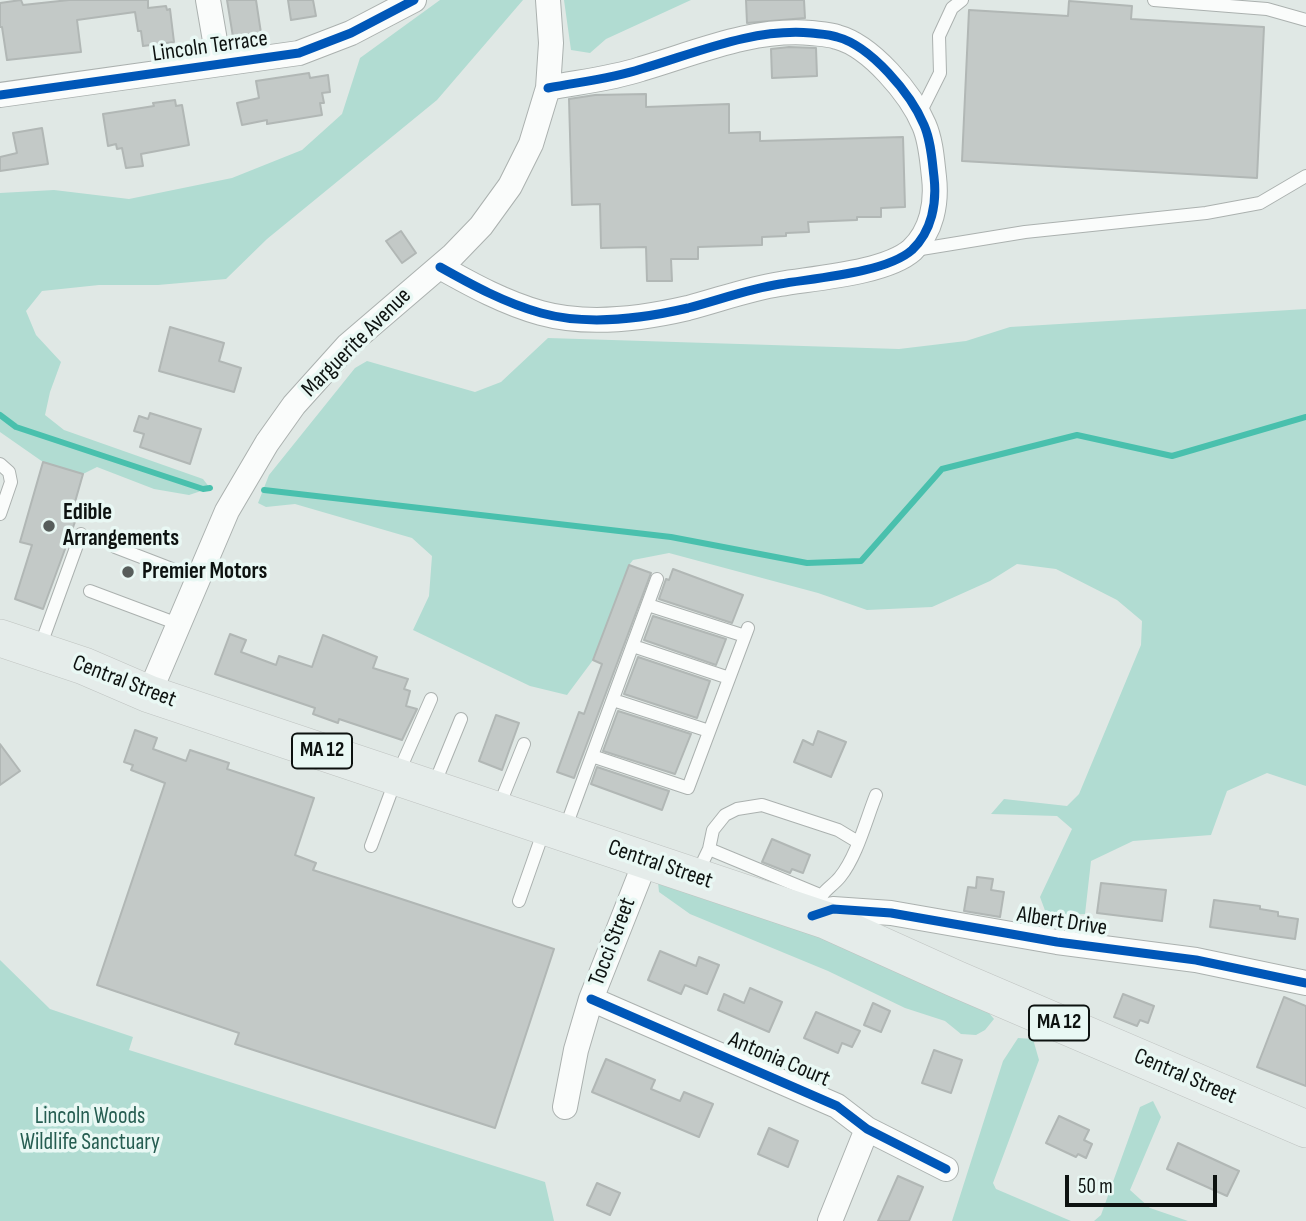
<!DOCTYPE html>
<html>
<head>
<meta charset="utf-8">
<style>
	body { margin:0 }
	#map { position:relative; width:1306px; height:1221px; overflow:hidden; background:#e0e8e5; font-family:"Sofia Sans Condensed",sans-serif }
	canvas { display:block }
	.scale { position:absolute; left:1065px; top:1175px; width:152px; height:32px; box-sizing:border-box; border:4px solid #0d1210; border-top:0; padding-left:9px; font-size:21px; line-height:24px; white-space:nowrap; color:#0d1210; -webkit-text-stroke:5px #e9f8f4; paint-order:stroke }
</style>
</head>
<body>
<div id="map">
<canvas width="1306" height="1221"></canvas>
<div class="scale">50 m</div>
</div>
<script>
const c = document.querySelector('canvas').getContext('2d');
c.lineJoin = 'round';
function fillPath(path, color) {
  c.fillStyle = color;
  c.fill(path, 'evenodd');
}
function stroke(path, color, width, dash) {
  c.strokeStyle = color;
  c.lineWidth = width;
  c.lineCap = dash ? 'butt' : 'round';
  c.setLineDash(dash || []);
  c.stroke(path);
}
function drawText(font, color, halo, rows, align = 'center') {
  c.font = font + ' "Sofia Sans Condensed",sans-serif';
  c.lineWidth = 7;
  c.setLineDash([]);
  c.textBaseline = 'middle';
  c.strokeStyle = halo;
  c.fillStyle = color;
  for (const [text, x, y, turn = 0] of rows) {
    c.save();
    c.translate(x, y);
    c.rotate((+turn || 0) * Math.PI / 180);
    c.textAlign = isNaN(turn) ? turn : align;
    if (halo) c.strokeText(text, 0, 0);
    c.fillText(text, 0, 0);
    c.restore();
  }
}
const green = new Path2D(`
	M440 0H523L437 100 267 239 226 279 158 285H99L42 291 26 311 36 335 61 362 50 392 45 415 64 430 203 479 210 488 189 495 154 489 97 467 83 474 43 462 0 432V193L54 190 129 199 232 178 302 150 342 114 360 58Z
	M564 0H691L606 39 590 53 571 50Z
	M1306 309V786L1267 773 1227 791 1211 835 1133 841 1091 861 1085 914 1047 916 1040 897 1072 829 1057 816 991 814 1004 799 1067 806 1079 794 1141 645 1142 621 1117 600 1056 569 1017 564 990 581 932 607 867 610 818 593 669 553 633 560 629 565 593 660 567 695 530 686 413 630 429 596 432 556 412 538 295 504 266 507 258 503 269 475 355 368 367 361 475 392 501 382 548 338 899 349 966 341 1010 327Z
	M658 882 836 943 989 1013 994 1019 985 1030 976 1035 961 1034 945 1021 905 1008 828 971 690 914 659 892Z
	M0 960 50 1009 133 1037 129 1050 545 1182 554 1221H0Z
	M1018 1038 1033 1039 1039 1060 993 1183 996 1189 1071 1221H952L1003 1061Z
	M1153 1101 1161 1117 1130 1190 1150 1208 1188 1221H1094L1101 1215 1140 1107Z`);
const stream = new Path2D(`
	M0 415 16 427 203 489 210 488
	M264 490 671 537 807 563 861 561 942 469 1077 435 1172 456 1306 417`);
const building = new Path2D(`
	M21 0 23 5 69 0H148V8L166 6 167 10 170 9 174 42 143 46 141 31H138L135 12 77 20 81 52 7 60 2 27H0V3Z
	M227 0H256L261 33 233 37Z
	M288 0H313L316 16 291 20Z
	M746 0H804L805 18 747 23Z
	M1069 1 1132 6 1131 19 1264 27 1257 178 962 161 969 10 1068 16Z
	M789 47 816 48 817 76 772 78 771 49Z
	M309 73 310 78 328 75 330 92 322 93 324 103H320L322 115 267 124V120L242 125 237 103 259 98 256 81Z
	M646 94V107L729 104V133L760 132V141L903 137 905 207 881 208V217H857V220L808 222 809 232 786 233V236L762 237V245L698 247V259H671L672 281H647L646 247 601 248 600 204 572 205 569 99 595 95Z
	M175 100 176 106 182 105 189 145 141 154 143 166 126 168 122 148 117 149 116 144 108 146 103 114 154 106 153 103Z
	M42 128 48 164 0 171V157L17 153 13 133Z
	M401 231 416 253 402 263 386 241Z
	M170 327 224 343 219 361 241 368 234 392 159 371Z
	M150 413 201 429 190 464 140 447 144 434 134 431 139 416 148 419Z
	M43 462 83 474 73 509 79 511 43 609 15 599 32 545 20 542Z
	M629 565 651 573 574 778 557 772 579 712 584 714 602 664 593 660Z
	M673 569 743 595 732 623 659 599 666 579 669 580Z
	M653 616 726 639 716 665 644 640Z
	M230 634 246 640 241 652 276 665 279 656 312 667 323 635 377 657 373 668 408 679 404 689 410 691 406 706 417 709 402 740 339 719 338 723 313 714 315 708 215 674Z
	M638 657 710 681 697 718 624 694Z
	M618 711 691 734 675 774 603 751Z
	M496 715 519 723 502 770 479 761Z
	M135 730 157 738 153 749 186 761 190 750 229 763 227 769 314 798 295 855 316 863 313 870 554 949 495 1128 235 1044 239 1033 97 985 165 783 131 770 133 765 124 762Z
	M818 731 846 742 831 777 794 762 803 740 813 745Z
	M0 744 20 771 0 785Z
	M597 767 669 791 662 810 591 784Z
	M772 839 810 855 803 873 792 869 790 873 762 862Z
	M977 877 993 879 991 890 1004 892 1000 917 964 911 968 887 976 888Z
	M1101 883 1166 890 1162 921 1097 913Z
	M1214 900 1260 906V909L1278 912V916L1298 919 1295 939 1210 927Z
	M660 951 696 966 699 957 719 965 707 994 685 985 681 994 648 980Z
	M750 988 782 1002 769 1032 718 1010 724 994 744 1003Z
	M1123 994 1154 1006 1148 1023 1140 1020 1137 1026 1114 1017Z
	M1284 997 1306 1006V1086L1257 1067Z
	M873 1003 890 1011 881 1032 864 1025Z
	M816 1012 860 1031 852 1047 842 1043 838 1053 804 1038Z
	M934 1050 962 1060 951 1093 922 1083Z
	M606 1059 655 1080 651 1089 680 1101 684 1092 713 1104 699 1137 592 1092Z
	M1059 1116 1089 1130 1084 1140 1092 1144 1086 1158 1078 1154 1076 1157 1046 1143Z
	M769 1128 798 1141 788 1167 758 1154Z
	M1178 1143 1239 1171 1227 1196 1167 1169Z
	M898 1176 923 1187 909 1221H878Z
	M597 1183 620 1193 610 1215 587 1205Z`);
const service = new Path2D(`
	M1154 0 1267 9 1306 20
	M919 115 940 73 939 36 952 8 962 0
	M915 250 1025 232 1206 213 1260 203 1306 176
	M0 464 9 472 11 482 0 514
	M115 547 198 579
	M90 591 178 624
	M648 605 745 636
	M633 646 729 678
	M40 647 81 534
	M613 700 709 731
	M592 756 688 788 748 628
	M434 785 461 719
	M499 806 524 744
	M565 829 657 579
	M371 846 397 776 431 699
	M709 849 713 830 725 815 737 809 762 805 838 830 858 842
	M697 874 709 849 820 895
	M519 901 544 830
	M819 903C822 890 832 887 840 877 857 856 866 820 876 795`);
const minor = new Path2D(`
	M208 0 219 64
	M0 95 299 53 351 33 414 0
	M440 267C472 285 505 303 541 313 588 326 641 319 688 308 719 300 748 289 780 284 815 278 886 273 912 250 932 231 937 203 934 177 932 160 931 141 924 125 911 94 871 46 837 37 829 34 819 34 811 33 752 28 696 53 641 69 611 79 578 82 548 88
	M149 694 227 511 267 443 294 405 348 345 453 255 481 226 510 186 531 144 548 88 551 43 548 0
	M817 914 833 909 891 913 1057 942 1196 960 1306 983
	M591 999 837 1106 867 1129 946 1169
	M565 1107 576 1050 591 999 646 860
	M830 1221 867 1129`);
const primary = new Path2D(`
	M0 638 84 666 149 694 825 920 956 979 1306 1129`);
const cycleway = new Path2D(`
	M0 95 299 53 351 33 414 0
	M440 267C472 285 505 303 541 313 588 326 641 319 688 308 719 300 748 289 780 284 815 278 886 273 912 250 932 231 937 203 934 177 932 160 931 141 924 125 911 94 871 46 837 37 829 34 819 34 811 33 752 28 696 53 641 69 611 79 578 82 548 88
	M812 916 833 909 891 913 1057 942 1196 960 1306 983
	M591 999 837 1106 867 1129 946 1169`);
const markers = [
	[49,526,7,"#575d5b"],
	[128,572,7,"#575d5b"]
];
const shields = [
	[322,751,60],
	[1059,1023,60]
];
const shieldNames = [
	["MA 12",322,751],
	["MA 12",1059,1023]
];
const streetNames = [
	["Lincoln Terrace",210,47,-8],
	["Marguerite Avenue",357,343,-45],
	["Central Street",124,682,21],
	["Central Street",660,865,19],
	["Albert Drive",1062,922,9],
	["Tocci Street",613,942,-69],
	["Antonia Court",779,1060,23],
	["Central Street",1185,1077,23]
];
const poiNames = [
	["Edible",63,513],
	["Arrangements",63,539],
	["Premier Motors",142,572]
];
const parkNames = [
	["Lincoln Woods",90,1117],
	["Wildlife Sanctuary",90,1143]
];
fillPath(green, '#b1dcd2');
stroke(stream, '#49c0ad', 6);
fillPath(building, '#c3c9c7');
stroke(building, '#b1b7b5', 2);
stroke(service, '#abb1af', 14);
stroke(minor, '#abb1af', 26);
stroke(primary, '#bfc3c1', 38);
stroke(service, '#fafcfb', 12);
stroke(minor, '#fafcfb', 24);
stroke(primary, '#e5ecea', 37);
stroke(cycleway, '#0057b8', 9);
for (const [x, y, r, color] of markers) {
  const dot = new Path2D();
  dot.arc(x, y, r, 0, 2 * Math.PI);
  c.fillStyle = color;
  c.fill(dot);
  stroke(dot, '#e9f8f4', 2.5);
}
for (const [x, y, w] of shields) {
  const box = new Path2D();
  box.roundRect(x - w / 2, y - 17.5, w, 35, 5);
  c.fillStyle = '#e9f8f4';
  c.fill(box);
  stroke(box, '#0d1210', 2);
}
drawText('bold 21px', '#0d1210', null, shieldNames);
drawText('23px', '#0d1210', '#e9f8f4', streetNames);
drawText('bold 23px', '#0d1210', '#e9f8f4', poiNames, 'left');
drawText('23px', '#265d51', '#e9f8f4', parkNames);
</script>
</body>
</html>
